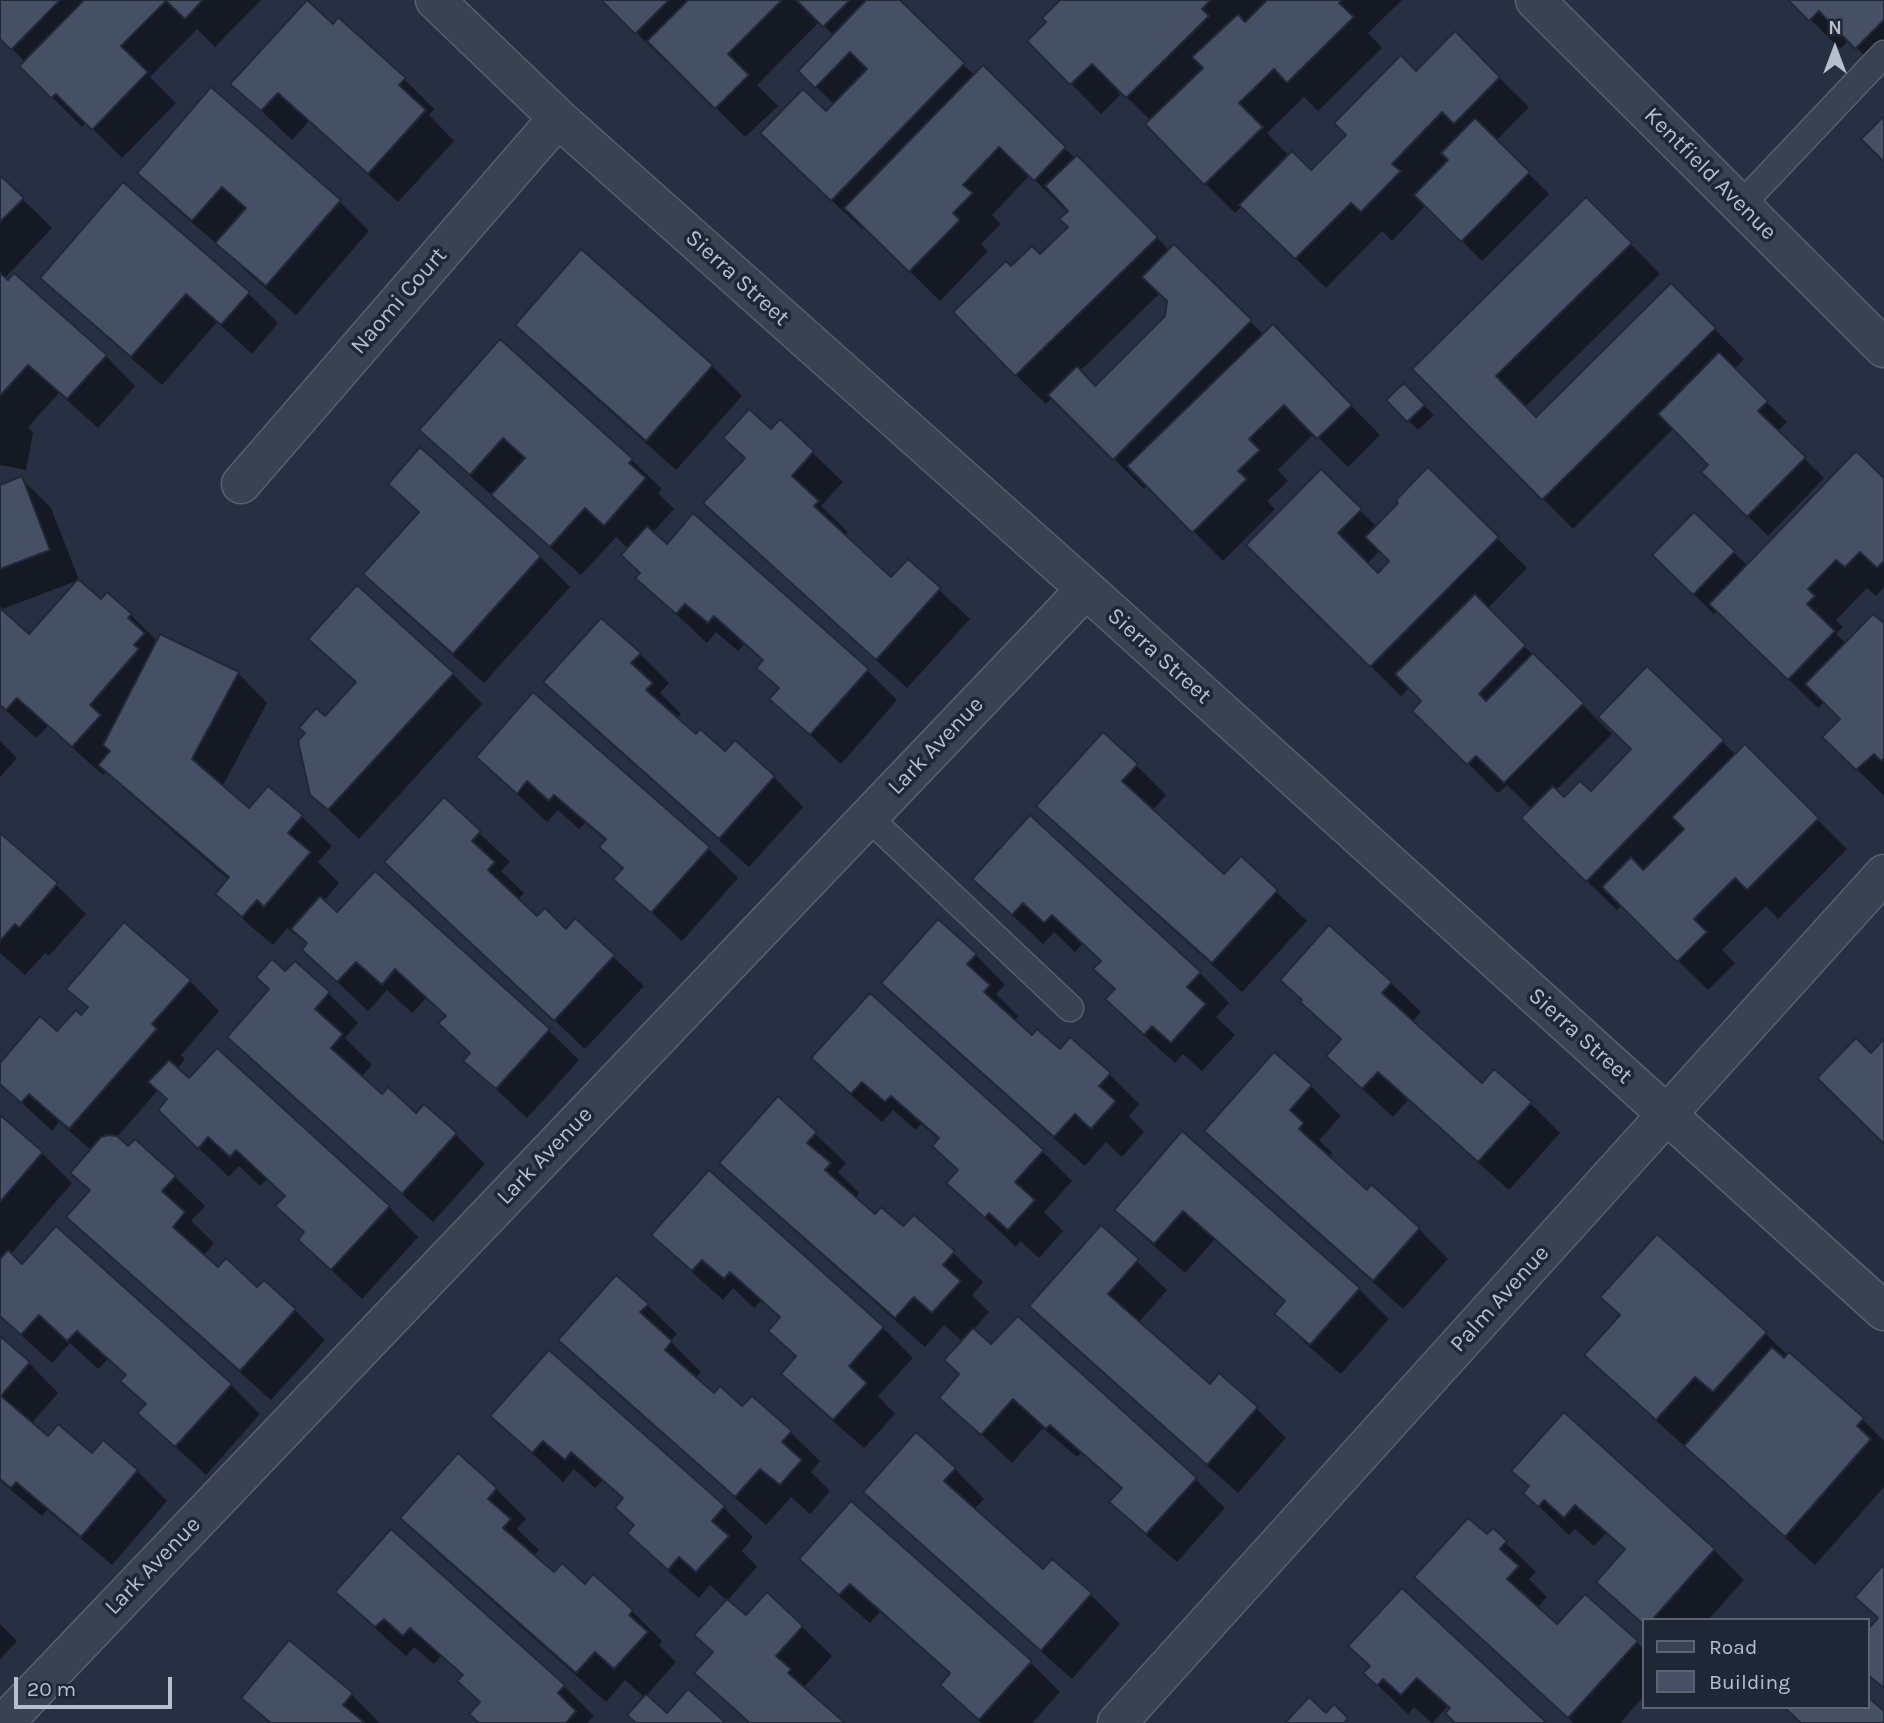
<!DOCTYPE html>
<html>
<head>
<meta charset="utf-8">
<style>
	body { margin:0 }
	#map { position:relative; width:1884px; height:1723px; overflow:hidden; background:#263042; font-family:Karla,sans-serif }
	canvas { display:block }
	.legend { position:absolute; left:1642px; top:1618px; width:228px; height:91px; box-sizing:border-box; background:#1f2737; border:2px solid #5c6373; margin:0; padding:9px 12px; list-style:none; font-size:21px; color:#b7becc }
	.legend li { display:flex; align-items:center; gap:14px; height:35px }
	.legend b { width:35px; border:2px solid #5c6373 }
	.north { position:absolute; left:1800px; top:14px; width:70px; height:70px; -webkit-text-stroke:5px #1f2737; paint-order:stroke; rotate:0deg; font-size:19px; font-weight:700; line-height:28px; text-align:center; color:#b7becc }
	.north::after { content:''; display:block; margin:auto; width:24px; height:32px; background:#b7becc; clip-path:polygon(50% 0,100% 100%,50% 72%,0 100%) }
	.scale { position:absolute; left:14px; top:1677px; width:158px; height:32px; box-sizing:border-box; border:4px solid #b7becc; border-top:0; padding-left:9px; font-size:21px; line-height:24px; white-space:nowrap; color:#b7becc; -webkit-text-stroke:5px #1f2737; paint-order:stroke }
</style>
</head>
<body>
<div id="map">
<canvas width="1884" height="1723"></canvas>
<ul class="legend">
<li><b style="height:9px;background:#3a4252"></b>Road</li>
<li><b style="height:19px;background:#455064"></b>Building</li>
</ul>
<div class="north">N</div>
<div class="scale">20 m</div>
</div>
<script>
const c = document.querySelector('canvas').getContext('2d');
c.lineJoin = 'round';
function fillPath(path, color) {
  c.fillStyle = color;
  c.fill(path, 'evenodd');
}
function stroke(path, color, width, dash) {
  c.strokeStyle = color;
  c.lineWidth = width;
  c.lineCap = dash ? 'butt' : 'round';
  c.setLineDash(dash || []);
  c.stroke(path);
}
function drawText(font, color, halo, rows, align = 'center') {
  c.font = font + ' Karla,sans-serif';
  c.lineWidth = 7;
  c.setLineDash([]);
  c.textBaseline = 'middle';
  c.strokeStyle = halo;
  c.fillStyle = color;
  for (const [text, x, y, turn = 0] of rows) {
    c.save();
    c.translate(x, y);
    c.rotate((+turn || 0) * Math.PI / 180);
    c.textAlign = isNaN(turn) ? turn : align;
    if (halo) c.strokeText(text, 0, 0);
    c.fillText(text, 0, 0);
    c.restore();
  }
}
const shadow = new Path2D(`
	M0 0H261L215 47 197 29 150 77 176 103 122 158 86 122 82 127 21 66 25 62 0 37Z
	M603 0H898L975 76 983 68 1076 159 1077 157 1170 251 1174 246 1264 335 1302 356 1380 435 1348 467 1314 433 1278 470 1288 481 1267 501 1275 509 1223 561 1148 485 1144 489 1053 397 1046 404 1016 375 1011 269 1040 256 1070 227 1071 211 1067 207 1064 209 1030 175 992 215 1001 224 981 244 988 251 940 301 865 227 862 229 792 163 826 114 835 105 800 71 834 36 820 21 757 85 778 106 745 137 668 60 666 62ZM1161 292 1169 301 1166 317 1096 388 1079 372Z
	M1063 0H1402L1368 33 1382 48 1318 111 1304 97 1267 133 1289 156 1311 172 1417 73 1455 34 1529 107 1496 141 1549 194 1482 261 1426 205 1392 241 1382 231 1326 288 1242 206 1235 213 1205 183 1152 122 1121 91 1118 93 1120 95 1101 114 1029 41 1048 22Z
	M1791 0H1884V75L1849 40 1840 49Z
	M338 20 405 80 434 109 429 115 454 141 398 202 309 121 292 140 233 84 333 26Z
	M139 173 339 201 369 231 296 315 247 272 223 249 169 203Z
	M0 177 52 228 4 279 106 356 135 386 98 428 59 393 28 427 33 433 26 470 0 465Z
	M123 184 249 294 278 323 252 354 217 322 162 385 72 307 42 278Z
	M1586 199 1660 274 1525 407 1536 419 1671 285 1744 359 1734 370 1787 422 1777 432 1824 478 1768 536 1703 472 1711 465 1674 428 1573 529 1415 369Z
	M517 325 712 366 742 396 676 470 547 355Z
	M500 342 632 460 662 489 658 493 674 509 652 533 667 546 867 670 897 700 841 764 772 699 780 690 758 668 764 662 744 644 738 651 716 632 707 643 638 578 642 574 629 549 616 537 581 575 451 459 421 430Z
	M1404 385 1434 415 1418 430 1388 400Z
	M780 422 843 482 821 506 848 532 844 536 892 579 908 561 970 619 907 688 735 533 706 503Z
	M420 450 540 557 570 587 484 683 395 604 365 574 420 513 390 484Z
	M1428 470 1527 568 1487 609 1612 734 1555 791 1564 800 1591 793 1633 750 1647 668 1736 755 1745 747 1847 849 1778 919 1766 906 1722 950 1735 963 1708 990 1622 905 1617 910 1553 848 1532 809 1507 785 1498 793 1415 711 1424 701 1410 687 1401 696 1248 545 1321 472 1377 527ZM1380 550 1392 561 1378 575 1367 564Z
	M21 478 51 508 79 580 0 610V486Z
	M1884 480V587L1876 596 1867 588 1836 620 1843 627 1836 634 1846 644 1884 626V796L1825 737 1843 719 1825 701 1818 708 1718 610 1714 614 1654 555 1694 514 1748 566Z
	M101 601 131 615 158 642 238 673 267 703 222 787 249 810 268 788 302 817 332 846 318 862 339 883 323 902 337 914 375 874 549 1031 579 1060 527 1118 466 1061 472 1054 447 1017 426 998 412 1013 387 990 368 1011 304 950 309 944 297 932 295 935 287 928 273 945 247 923 218 894 229 880 130 794 106 771 103 775 48 726 36 738 0 705V610L29 636Z
	M311 639 453 674 482 704 359 839 312 794 307 733 326 719 357 684Z
	M640 654 669 683 660 693 681 714 676 719 696 737 774 777 803 807 749 867 575 712 546 682Z
	M0 741 17 758 0 777Z
	M478 757 708 848 738 878 682 941 616 879 624 870 601 847 606 841 585 823 579 829 558 810 547 822Z
	M1136 765 1166 795 1152 811 1224 876 1241 859 1307 921 1242 992 1068 835 1039 806Z
	M444 800 510 862 501 871 524 893 517 900 537 919 566 931 575 921 644 986 585 1049 416 891Z
	M0 836 56 885 86 914 49 956 45 953 25 975 0 953Z
	M974 879 1200 973 1229 1003 1216 1017 1235 1035 1202 1071 1183 1054 1175 1063 1137 1029 1102 962 1082 944 1075 952 1054 932 1043 944Z
	M976 955 1005 985 996 994 1018 1016 1014 1021 1032 1037 1109 1074 1139 1104 1129 1116 1144 1132 1122 1157 1106 1142 1085 1166 913 1013 883 983Z
	M190 981 219 1011 181 1055 185 1059 177 1069 189 1081 389 1207 418 1237 362 1299 300 1240 305 1233 278 1206 286 1197 267 1179 260 1186 239 1166 229 1177 190 1140 169 1100 158 1090 116 1138 129 1148 175 1177 205 1206 191 1221 214 1243 203 1256 218 1270 258 1290 264 1283 295 1310 325 1340 271 1400 98 1246 68 1216 91 1191 73 1173 92 1151 59 1122 52 1131 0 1082V1066L57 1034 81 1017 89 1009 68 988Z
	M1391 983 1421 1012 1412 1022 1482 1085 1530 1103 1560 1133 1509 1190 1408 1100 1393 1117 1358 1085 1328 1055 1342 1041 1302 1002Z
	M328 993 358 1023 345 1038 372 1065 361 1077 382 1096 455 1134 485 1164 433 1222 259 1067 229 1037Z
	M870 995 1043 1152 1072 1181 1044 1212 1063 1231 1039 1258 1020 1241 1016 1247 949 1183 959 1171 939 1140 921 1124 916 1130 893 1110 882 1122 843 1088 813 1058Z
	M1274 1055 1311 1086 1341 1116 1319 1140 1332 1153 1328 1158 1367 1192 1419 1229 1448 1259 1403 1309 1236 1161 1207 1131Z
	M778 1099 846 1163 838 1172 859 1193 855 1199 875 1216 953 1253 983 1282 972 1295 989 1312 973 1330 991 1347 1195 1479 1225 1508 1177 1562 1141 1531 1112 1502 1122 1490 1081 1453 1077 1457 1043 1428 1012 1463 942 1397 961 1375 963 1342 944 1325 925 1347 751 1192 722 1163Z
	M0 1118 42 1153 72 1183 10 1255 22 1266 231 1385 260 1414 206 1475 139 1413 147 1405 123 1381 127 1376 108 1359 98 1369 70 1343 52 1363 0 1316Z
	M1182 1134 1359 1289 1389 1319 1341 1374 1306 1344 1277 1314 1286 1303 1214 1240 1185 1273 1146 1239 1116 1209Z
	M709 1173 883 1328 913 1358 878 1396 895 1414 864 1448 813 1404 783 1374 797 1357 770 1330 781 1318 761 1301 754 1308 733 1288 723 1300 683 1264 654 1235Z
	M1101 1228 1167 1290 1138 1323 1210 1387 1256 1408 1286 1438 1238 1493 1061 1336 1032 1306Z
	M647 1305 677 1334 670 1341 701 1372 695 1379 714 1396 790 1432 820 1461 811 1472 830 1491 810 1514 791 1497 766 1525 590 1370 561 1340Z
	M1766 1334 1788 1356 1789 1355 1863 1420 1884 1441V1487L1815 1565 1616 1384 1586 1355Z
	M0 1339 29 1363 58 1393 31 1424 48 1438 137 1471 167 1501 112 1565 47 1510 42 1516 0 1481Z
	M550 1352 724 1508 753 1537 742 1551 757 1567 727 1601 710 1585 699 1598 659 1563 630 1533 636 1526 624 1500 602 1481 595 1488 574 1469 563 1482 493 1416Z
	M1564 1415 1714 1550 1744 1580 1708 1620H1644V1626L1599 1582 1626 1551 1606 1533 1594 1546 1575 1529 1569 1535 1525 1493 1530 1487 1513 1471Z
	M458 1456 496 1489 526 1519 517 1529 539 1550 533 1557 554 1575 585 1586 593 1577 632 1611 662 1641 659 1645 676 1662 646 1696 667 1715 724 1723H637L645 1698 625 1680 606 1702 432 1548 403 1518Z
	M955 1469 984 1499 974 1510 1043 1571 1052 1561 1091 1595 1120 1624 1072 1679 895 1521 865 1491Z
	M391 1531 564 1686 594 1716 587 1723H480L482 1703 464 1677 441 1656 434 1664 414 1647 406 1656 367 1621 338 1592Z
	M1493 1531 1536 1572 1529 1579 1547 1597 1537 1608 1557 1626 1637 1642 1644 1650V1696L1620 1723H1574L1446 1606Z
	M802 1559 1030 1662 1060 1692 1032 1723H982L942 1685 951 1674 880 1612 870 1623 831 1589Z
	M747 1618 802 1627 832 1656 805 1686 819 1700 818 1702 842 1723H748L696 1673Z
	M0 1624 17 1641 0 1659Z
	M290 1643 352 1695 380 1723H269L243 1698Z
	M1350 1646 1545 1723H1457L1452 1710 1448 1706 1432 1723 1414 1707 1408 1714 1365 1673 1371 1667Z`);
const building = new Path2D(`
	M0 0H60L11 50 0 39Z
	M84 0H203L185 19 166 1 121 46 148 72 92 130 56 94 51 98 19 66Z
	M307 0 333 24 338 17 406 78 399 85 426 110 368 174 278 93 261 111 230 84Z
	M601 0H669L635 34Z
	M688 0H782L728 54 749 75 715 109 647 41Z
	M796 0H850L823 27Z
	M866 0H900L965 63 831 201 760 133 803 89 826 111 867 69 850 52 815 88 798 71Z
	M1060 0H1211L1202 9 1209 16 1126 98 1092 64 1070 85 1027 41 1046 22 1042 18Z
	M1267 0H1342L1339 3 1354 17 1287 83 1274 69 1239 103 1263 127 1204 185 1145 124 1203 68 1192 57 1238 14 1245 22Z
	M1788 0H1884V20L1855 49 1819 11 1809 21Z
	M1455 31 1500 77 1454 124 1442 112 1392 164 1401 171 1361 212 1351 203 1295 259 1239 205 1292 151 1311 170 1346 135 1334 123 1401 55 1416 71Z
	M983 65 1066 147 1034 181 999 147 963 185 973 193 953 213 960 220 909 272 844 208Z
	M211 87 341 200 266 286 215 243 246 208 222 187 192 221 137 173Z
	M1884 116V162L1861 139Z
	M1475 118 1530 172 1461 242 1414 195 1448 160 1441 153Z
	M1077 155 1158 237 1015 376 953 312 1006 261 1011 266 1032 246 1040 254 1068 227 1059 219 1068 211 1045 186Z
	M0 175 24 198 0 222Z
	M123 182 250 292 221 325 186 294 131 357 40 278Z
	M1586 197 1632 243 1496 376 1536 417 1671 283 1716 328 1542 500 1412 369Z
	M1174 244 1252 320 1113 460 1048 395 1077 366 1095 386 1165 316 1167 301 1142 277Z
	M581 249 713 365 646 441 515 325Z
	M0 273 8 280 14 273 107 355 67 399 28 365 0 396Z
	M1273 324 1352 405 1317 439 1284 405 1249 439 1260 450 1238 471 1247 479 1192 533 1127 466Z
	M500 339 633 459 629 463 646 478 604 526 585 508 550 547 491 495 525 458 503 438 470 475 419 430Z
	M1719 352 1768 401 1758 411 1806 457 1747 517 1701 472 1708 465 1658 414Z
	M1404 383 1425 405 1407 422 1386 400Z
	M749 409 771 429 780 419 814 451 792 476 819 501 814 506 891 577 908 559 941 588 876 660 703 503 745 458 723 438Z
	M420 447 541 556 453 654 363 574 419 512 388 484Z
	M1856 451 1884 478V561L1877 568 1860 552 1845 567 1836 560 1808 589 1815 596 1807 604 1835 631 1788 680 1709 604Z
	M1428 467 1499 537 1370 667 1246 545 1321 469 1362 509 1338 533 1378 573 1389 561 1365 537 1398 503 1396 500Z
	M22 476 50 550 0 569V485Z
	M1694 512 1735 551 1693 595 1652 555Z
	M693 513 869 669 810 735 769 699 779 688 756 668 763 660 714 616 708 623 685 604 676 614 635 578 640 573 621 555 647 526 667 544Z
	M78 579 101 599 107 592 132 614 128 618 145 633 134 645 139 649 90 705 101 715 72 747 17 698 6 710 0 705V608L29 634Z
	M357 585 454 673 328 810 310 795 298 741 305 733 299 728 316 708 325 716 356 682 308 639Z
	M1475 594 1526 645 1479 694 1486 701 1533 653 1584 703 1504 783 1476 756 1467 765 1412 711 1421 701 1395 674Z
	M1873 614 1884 623V758L1881 761 1874 754 1856 770 1822 737 1840 719 1805 684Z
	M601 618 641 653 631 663 653 683 646 690 696 734 700 729 725 751 735 740 775 776 719 839 543 682Z
	M160 634 239 672 192 759 249 808 268 786 303 815 288 833 311 852 264 907 257 900 242 917 215 894 229 877 98 765 110 751 103 745Z
	M1647 666 1724 740 1586 882 1521 818 1553 786 1564 797 1580 781 1591 791 1631 749 1598 717Z
	M533 692 710 847 651 913 613 879 623 868 599 847 606 839 554 795 549 801 527 781 517 794 476 757Z
	M1103 732 1138 764 1122 781 1224 874 1241 856 1278 890 1212 963 1036 806Z
	M1745 744 1819 818 1747 890 1735 878 1694 919 1707 932 1677 962 1602 887 1631 857 1643 870 1684 829 1672 817Z
	M444 797 481 831 472 841 495 862 488 870 537 916 545 908 566 929 575 918 615 955 554 1021 384 862Z
	M1030 815 1201 972 1187 987 1206 1004 1171 1043 1152 1026 1144 1035 1105 999 1115 989 1093 969 1101 961 1052 915 1044 923 1023 903 1012 915 972 879Z
	M0 833 58 883 19 928 15 924 0 941Z
	M375 871 550 1029 496 1089 463 1061 470 1053 438 1023 446 1016 395 969 382 985 356 962 337 982 302 950 307 943 291 929 320 896 337 912Z
	M938 919 977 954 967 964 990 985 984 992 1032 1035 1037 1029 1060 1049 1070 1037 1111 1073 1099 1086 1116 1101 1091 1129 1075 1114 1054 1137 881 983Z
	M124 922 191 980 152 1024 157 1029 69 1129 29 1094 21 1103 0 1084V1063L40 1016 57 1031 76 1010 81 1015 88 1007 66 989Z
	M1329 925 1392 982 1382 993 1482 1083 1494 1069 1532 1102 1478 1162 1378 1072 1362 1089 1326 1056 1341 1039 1300 1002 1302 1000 1280 980Z
	M272 959 285 971 295 961 330 992 315 1009 343 1034 331 1048 382 1094 388 1087 416 1113 424 1104 457 1133 402 1194 227 1037 269 989 256 977Z
	M870 993 1044 1150 1015 1182 1035 1200 1008 1230 989 1213 985 1218 946 1183 958 1170 932 1146 939 1138 891 1096 885 1102 862 1082 851 1094 811 1058Z
	M1856 1038 1871 1053 1884 1039V1144L1817 1078Z
	M217 1048 390 1206 331 1270 298 1240 304 1232 275 1206 285 1196 236 1150 230 1157 208 1137 198 1149 158 1110 167 1099 148 1082 169 1060 189 1078Z
	M1274 1052 1312 1085 1290 1110 1304 1123 1299 1129 1367 1190 1371 1184 1420 1228 1373 1281 1204 1131Z
	M778 1096 817 1132 807 1143 831 1163 825 1170 875 1214 881 1207 903 1226 914 1215 955 1251 943 1265 961 1281 932 1313 914 1297 895 1318 719 1163Z
	M0 1115 43 1152 0 1202Z
	M1182 1131 1360 1288 1310 1345 1274 1314 1285 1301 1183 1211 1154 1244 1114 1210Z
	M109 1135 117 1136 128 1146 135 1139 176 1176 162 1191 185 1212 173 1227 218 1267 226 1258 257 1287 264 1280 296 1309 240 1371 66 1217 90 1190 70 1173 101 1137Z
	M709 1170 884 1327 849 1366 867 1383 833 1420 781 1374 796 1356 768 1331 780 1317 730 1272 724 1279 702 1260 692 1271 651 1235Z
	M1101 1225 1139 1259 1108 1294 1210 1384 1219 1373 1258 1407 1207 1465 1029 1306Z
	M56 1226 232 1384 175 1447 137 1413 146 1404 120 1381 126 1375 77 1331 67 1341 39 1315 21 1335 0 1316V1259L8 1250 22 1264Z
	M1657 1234 1767 1332 1713 1392 1695 1377 1656 1420 1584 1355 1620 1315 1600 1297Z
	M616 1275 649 1304 640 1312 672 1341 665 1350 714 1393 720 1386 742 1406 752 1396 792 1431 782 1442 802 1460 780 1485 760 1469 735 1497 558 1340Z
	M1018 1316 1197 1478 1146 1534 1109 1502 1122 1488 1050 1425 1046 1429 1013 1399 981 1435 939 1398 959 1374 944 1360 973 1328 991 1344Z
	M0 1336 30 1362 1 1396 48 1436 58 1424 92 1453 103 1440 138 1470 81 1537 16 1482 11 1488 0 1479Z
	M1772 1347 1784 1358 1789 1352 1864 1418 1857 1426 1871 1439 1785 1537 1684 1446Z
	M549 1350 725 1506 712 1521 729 1536 696 1572 679 1557 668 1570 627 1533 634 1525 615 1508 623 1498 571 1452 565 1460 543 1441 532 1453 490 1416Z
	M1564 1412 1715 1549 1652 1620H1644V1625L1596 1582 1625 1549 1575 1505 1564 1518 1544 1500 1538 1507 1523 1493 1529 1486 1511 1471Z
	M916 1432 956 1468 944 1481 1043 1569 1052 1559 1092 1593 1041 1651 863 1492Z
	M458 1453 497 1488 488 1499 511 1519 503 1528 554 1572 562 1563 585 1584 593 1574 633 1610 629 1615 648 1632 614 1669 595 1652 576 1673 400 1518Z
	M851 1501 1032 1661 979 1720 940 1685 950 1673 850 1584 839 1595 799 1559Z
	M1468 1518 1487 1534 1493 1528 1507 1541 1500 1549 1519 1566 1507 1579 1557 1624 1585 1594 1638 1641 1568 1718 1414 1577Z
	M391 1529 565 1685 558 1693 576 1711 566 1723H479L469 1714 480 1702 457 1681 463 1675 410 1628 403 1636 384 1619 375 1627 335 1592Z
	M1884 1564V1688L1868 1675V1629L1878 1618 1855 1597Z
	M1402 1588 1547 1723H1455L1445 1713 1450 1708 1417 1678 1401 1695 1383 1679 1377 1686 1363 1673 1370 1666 1348 1646Z
	M767 1592 803 1626 776 1656 791 1669 788 1673 845 1723H750L694 1673 713 1652 694 1635 727 1599 746 1615Z
	M289 1640 353 1693 343 1705 365 1723H271L241 1698Z
	M688 1689 726 1723H636L627 1715 646 1694 667 1713Z
	M1309 1697 1326 1713 1334 1704 1348 1718 1344 1723H1285Z
	M1868 1697 1884 1711V1723H1801L1784 1707H1868Z`);
const lane = new Path2D(`
	M1741 205 1884 54
	M868 817 1070 1008`);
const street = new Path2D(`
	M435 0 558 118 1086 589 1884 1311
	M1535 0 1884 348
	M241 484 558 118
	M4 1723 1086 589
	M1117 1723 1884 874`);
const streetNames = [
	["Kentfield Avenue",1710,174,45],
	["Sierra Street",737,278,42],
	["Naomi Court",399,301,-49],
	["Sierra Street",1159,656,42],
	["Lark Avenue",936,746,-46],
	["Sierra Street",1580,1036,42],
	["Lark Avenue",545,1156,-46],
	["Palm Avenue",1500,1299,-48],
	["Lark Avenue",153,1566,-46]
];
fillPath(shadow, '#0007');
fillPath(building, '#455064');
stroke(building, '#212939', 2);
stroke(lane, '#58606f', 29);
stroke(street, '#58606f', 41);
stroke(lane, '#3a4252', 26);
stroke(street, '#3a4252', 38);
drawText('23px', '#b7becc', '#1f2737', streetNames);
</script>
</body>
</html>
